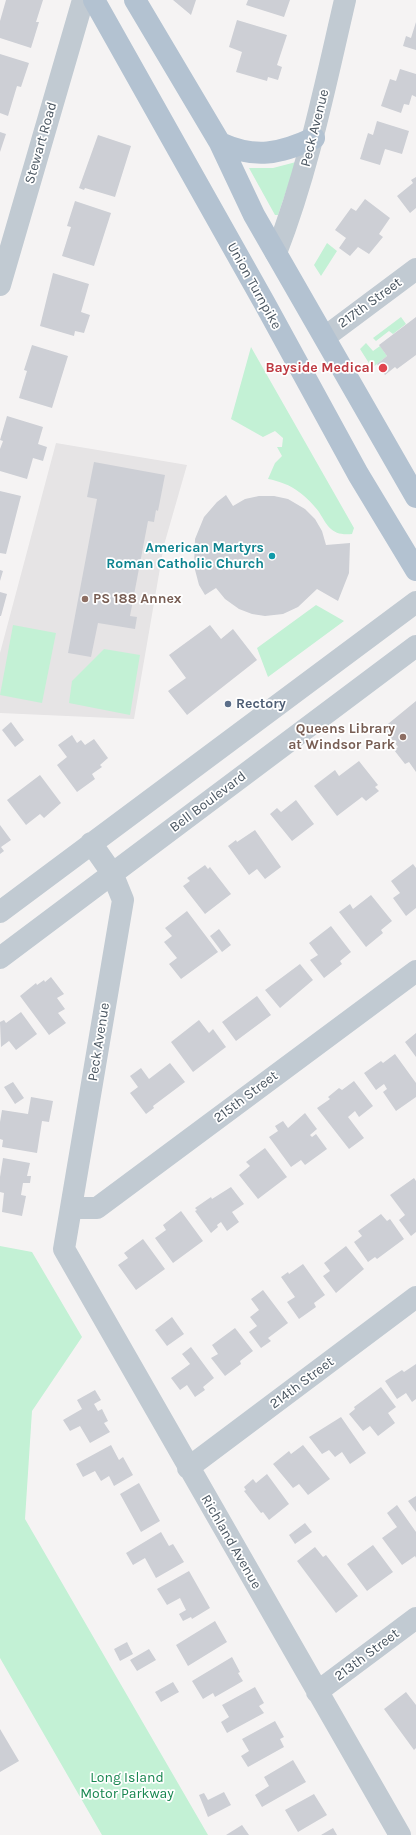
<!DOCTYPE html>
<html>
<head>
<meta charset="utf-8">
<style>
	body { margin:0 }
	canvas { display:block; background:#f5f3f3 }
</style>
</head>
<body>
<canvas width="416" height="1835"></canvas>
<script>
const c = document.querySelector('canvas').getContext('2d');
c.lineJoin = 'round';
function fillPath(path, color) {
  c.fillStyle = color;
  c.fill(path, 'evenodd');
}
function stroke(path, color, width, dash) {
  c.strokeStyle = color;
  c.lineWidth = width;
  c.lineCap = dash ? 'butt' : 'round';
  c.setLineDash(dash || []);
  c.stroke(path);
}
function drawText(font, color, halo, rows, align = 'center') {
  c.font = font + ' Karla,sans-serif';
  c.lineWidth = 3.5;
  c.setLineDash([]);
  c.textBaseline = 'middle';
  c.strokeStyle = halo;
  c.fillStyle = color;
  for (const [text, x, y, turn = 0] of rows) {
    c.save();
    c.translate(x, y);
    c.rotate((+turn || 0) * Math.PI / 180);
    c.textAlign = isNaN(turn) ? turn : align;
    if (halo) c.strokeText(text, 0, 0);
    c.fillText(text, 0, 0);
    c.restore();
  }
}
const education = new Path2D(`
	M56 443 187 465 164 545 134 719 0 713V653Z`);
const green = new Path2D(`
	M296 162 278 215H275L249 168H273Z
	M327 243 337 251 321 276 314 265Z
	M401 317 406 324 393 334 389 331 376 341 373 338Z
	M366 343 373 351 380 346 387 356 372 368 360 349Z
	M251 347 354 528 352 534C332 536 328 527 319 512 314 505 306 497 299 492 290 485 279 481 268 479L275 463 282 456 277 447H282L283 438 275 431 263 437 231 419Z
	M316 605 344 621 268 677 257 648Z
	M13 625 56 633 42 703 0 695Z
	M104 649 140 655 130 715 69 703 72 681Z
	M0 1246 32 1252 82 1337 32 1411 25 1519 208 1835H102L0 1658Z`);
const building = new Path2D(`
	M6 0H43L36 22H39L31 48 0 38V21Z
	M173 0H196L191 15Z
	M248 0H290L284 17 246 5Z
	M237 20 287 35 277 65 282 67 278 80 268 77 267 81 236 72 242 52 229 47Z
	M416 22V50L403 46 406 36 411 38Z
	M0 54 29 63 21 87 17 86 8 116 0 113Z
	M400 69 416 74V97L412 95 409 105 404 104 401 113 381 106 390 79 396 81Z
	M377 121 409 131 402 154 385 149 380 165 360 159 368 133 373 135Z
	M0 132 6 134 0 152Z
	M98 135 131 146 115 197 85 188 84 190 79 188Z
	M416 177V208L410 213 397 196 413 183 411 180Z
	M365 199 390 218 379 234 383 237 369 254 358 247 350 256 339 248 346 238 335 230 351 208 356 211Z
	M75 201 111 213 94 266 62 256 71 227 67 226Z
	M53 273 89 284 81 312 90 315 84 333 75 331 74 336 40 326Z
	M416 317V355L397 369 395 367 385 375 377 364 387 356 379 345Z
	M32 345 68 356 52 408 19 398 27 371 24 370Z
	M7 416 43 427 38 444 47 447 43 461 33 458 27 479 0 471V449L3 441 0 440Z
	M94 462 165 475 158 511 156 510 154 522 148 521 130 616 137 617 135 629 98 623 91 657 68 653 97 499 87 497Z
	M0 491 21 496 6 554 0 553Z
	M226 495 233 506 245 499 259 496H274L288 499 305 509 315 519 322 531 326 545 350 543 349 573 338 601 317 589 298 607 283 614 265 616 252 614 239 609 225 599 216 588 205 595 199 585 194 566 195 539 204 517 217 502Z
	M0 570 3 571 0 581Z
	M0 592 7 594 1 616H0Z
	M210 625 221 639 233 629 257 660 187 715 168 691 186 678 169 655Z
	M416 701V772L409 762 405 764 394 750 398 747 383 728Z
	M11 722 24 740 15 747 2 730Z
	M72 735 77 743 81 740 85 745 94 739 108 758 100 765 102 767 92 774 95 779 77 792 57 765 67 757 58 745Z
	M359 761 378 785 375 787 379 791 366 801 362 797 337 816 314 786 335 770 339 776Z
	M40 775 61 803 44 818 40 814 26 825 7 800Z
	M296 800 314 824 292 841 270 814 277 808 281 812Z
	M0 825 11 840 1 847 4 851 0 854Z
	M255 830 281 867 265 879 257 869 249 875 228 846 236 840 237 842Z
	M413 864 416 868V908L406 916 393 898 400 893 391 881Z
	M205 865 208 869 210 867 231 894 205 914 183 886 190 881 187 878Z
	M371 895 392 921 381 930 383 933 366 947 339 912 350 904 353 909Z
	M187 911 218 952 181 979 169 964 177 958 164 942 172 936 165 928Z
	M331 926 351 952 340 961 342 964 324 978 310 960 318 955 309 943Z
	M219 929 231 945 222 952 210 936Z
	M300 964 313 980 280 1008 265 990Z
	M51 977 64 994 57 998 65 1009 58 1013 66 1023 49 1035 20 996 36 983 37 985 44 980 45 982Z
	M257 996 271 1015 236 1041 222 1022Z
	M21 1012 37 1034 16 1050 9 1041 1 1047 0 1022 4 1020 6 1023Z
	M199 1020 209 1033 213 1029 226 1047 193 1072 171 1042Z
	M416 1033V1057L405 1042Z
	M395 1054 416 1083V1097L396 1111 383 1092 387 1089 384 1084 376 1090 364 1073 381 1061 383 1063Z
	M170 1063 185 1082 153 1106 154 1108 146 1114 130 1093 138 1087 130 1076 141 1068 149 1079Z
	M354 1081 373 1106 359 1117 355 1111 348 1117 364 1138 349 1149 317 1108 330 1099 328 1097 339 1088 342 1090Z
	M13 1082 24 1098 15 1104 4 1087Z
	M31 1097 53 1101 49 1122 42 1121 37 1153 2 1147 3 1140 0 1139V1122L2 1110 28 1114Z
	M305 1113 317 1129 310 1135 312 1137 316 1134 327 1149 305 1165 301 1160 291 1167 269 1137 278 1131 275 1126 283 1121 288 1128Z
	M265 1148 287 1177 258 1199 239 1175 250 1166 246 1162Z
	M3 1158 30 1163 27 1176H31L30 1183H23L21 1195 26 1196 22 1216 2 1212 4 1193 0 1192V1177Z
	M414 1178 416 1181V1232L411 1236 399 1220 405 1215 390 1195Z
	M231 1187 244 1204 232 1212 239 1222 227 1231 221 1222 217 1225 218 1227 211 1233 195 1211 197 1210 195 1208 211 1197 212 1199Z
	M181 1211 203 1241 173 1263 155 1238 166 1230 163 1225Z
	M381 1214 387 1221 390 1219 404 1239 377 1259 375 1257 368 1262 354 1242 362 1236 358 1231Z
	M143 1239 165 1269 136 1290 118 1265 128 1258 124 1253Z
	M346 1246 364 1269 336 1293 323 1276 330 1271 324 1263Z
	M303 1264 325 1295 314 1303 316 1307 299 1319 287 1302 295 1297 281 1277 288 1272 289 1274Z
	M263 1290 288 1323 268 1338 271 1341 261 1348 249 1332 257 1326 250 1317 259 1310 251 1299Z
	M172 1317 184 1334 167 1346 155 1330Z
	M235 1328 253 1351 240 1361 241 1364 225 1376 211 1358 218 1354 212 1345Z
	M191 1347 214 1378 203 1387 205 1390 195 1397 187 1385 180 1390 171 1378 190 1364 182 1354Z
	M416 1364V1399L412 1402 406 1393 397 1399 385 1381 402 1370 404 1372Z
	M381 1387 396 1407 388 1413 395 1423 378 1436 370 1426 363 1431 349 1414 355 1409 354 1407Z
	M95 1390 101 1400 94 1404 98 1411 102 1409 108 1421 104 1423 110 1432 90 1443 80 1426 70 1431 63 1420 82 1409 77 1400Z
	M341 1417 366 1453 350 1464 342 1452 335 1457 329 1450 322 1454 309 1437Z
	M111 1445 119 1460 123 1457 133 1475 114 1486 109 1476 101 1481 95 1471 83 1477 76 1464Z
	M303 1445 330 1479 308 1495 299 1484 293 1488 273 1464 289 1451 291 1454Z
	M267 1474 289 1504 269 1520 263 1512 261 1513 244 1491 246 1490 244 1487 253 1479 256 1483Z
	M139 1483 160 1521 141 1532 120 1494Z
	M416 1496V1512L408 1501Z
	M397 1505 416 1532V1558L415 1556 402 1565 382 1538 397 1527 387 1513Z
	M305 1523 312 1532 295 1544 289 1535Z
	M161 1532 169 1546 173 1544 184 1562 156 1578 145 1558 133 1565 126 1553Z
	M373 1545 393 1572 367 1591 347 1564Z
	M315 1547 323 1557 326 1555 358 1596 336 1613 297 1561Z
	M189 1571 210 1608 192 1619 191 1617 183 1621 179 1614 186 1610 180 1598 167 1605 157 1589Z
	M215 1621 227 1642 188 1666 176 1645Z
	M127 1642 133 1654 120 1661 114 1649Z
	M149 1649 156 1660 137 1671 130 1660Z
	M232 1657 240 1672 238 1673 243 1681 215 1697 213 1693 203 1699 192 1681Z
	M173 1682 179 1692 161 1702 155 1692Z
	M255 1687 264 1703 259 1706 264 1713 227 1733 221 1722 229 1717 222 1705Z
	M406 1692 416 1705V1748L414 1750 384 1709Z
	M275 1721 284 1737 280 1739 284 1747 248 1767 241 1756 249 1751 242 1739Z
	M0 1729 19 1761 0 1772Z
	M293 1760 306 1782 262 1807 255 1795 269 1786 264 1777Z
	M224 1792 231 1805 208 1817 199 1795 204 1793 208 1800Z
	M314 1794 327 1815 298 1832 285 1810Z
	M242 1825 249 1835H226Z
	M333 1828 337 1835H321Z`);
const minor = new Path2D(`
	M276 253C308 171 325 86 345 0
	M0 285 83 0
	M325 337 416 269
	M91 843 112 873 123 900 64 1249 400 1835
	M0 912 416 602
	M0 958 416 646
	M71 1208H97L416 971
	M188 1468 416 1297
	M317 1692 416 1618`);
const major = new Path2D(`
	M94 0 265 304 358 474 416 570
	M135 0 220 143 254 215 416 497
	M220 143C255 159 280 154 314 138`);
const markers = [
	[383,368,5,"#e0444e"],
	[272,556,4,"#0f9aa8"],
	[85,599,4,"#8d6e63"],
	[228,704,4,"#5c6f8a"],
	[403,737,4,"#8d6e63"]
];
const streetNames = [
	["Peck Avenue",315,128,-76],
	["Stewart Road",41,143,-74],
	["Union Turnpike",254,286,61],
	["217th Street",370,303,-36],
	["Bell Boulevard",208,802,-37],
	["Peck Avenue",99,1042,-81],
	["215th Street",246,1097,-37],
	["214th Street",302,1383,-37],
	["Richland Avenue",231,1542,60],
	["213th Street",367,1655,-37]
];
const healthNames = [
	["Bayside Medical",374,368]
];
const cultureNames = [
	["American Martyrs",264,548],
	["Roman Catholic Church",264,564]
];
const educationNames = [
	["PS 188 Annex",93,599],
	["Queens Library",395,729,"right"],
	["at Windsor Park",395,745,"right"]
];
const serviceNames = [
	["Rectory",236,704]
];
const parkNames = [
	["Long Island",127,1778],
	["Motor Parkway",127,1794]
];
fillPath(education, '#e6e4e5');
fillPath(green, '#c3f1d5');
fillPath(building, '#cdcfd5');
stroke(minor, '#c1cad2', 22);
stroke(major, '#b3c2d1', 22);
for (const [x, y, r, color] of markers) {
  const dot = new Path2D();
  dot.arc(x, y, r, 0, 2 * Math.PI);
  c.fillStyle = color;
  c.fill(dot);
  stroke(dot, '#fff', 1.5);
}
drawText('14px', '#4a5661', '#fff', streetNames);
drawText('bold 14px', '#be3a42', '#fff', healthNames, 'right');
drawText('bold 14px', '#0d838f', '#fff', cultureNames, 'right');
drawText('bold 14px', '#785e54', '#fff', educationNames, 'left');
drawText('bold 14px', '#4e5e75', '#fff', serviceNames, 'left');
drawText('14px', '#17864f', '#fff', parkNames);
</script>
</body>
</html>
